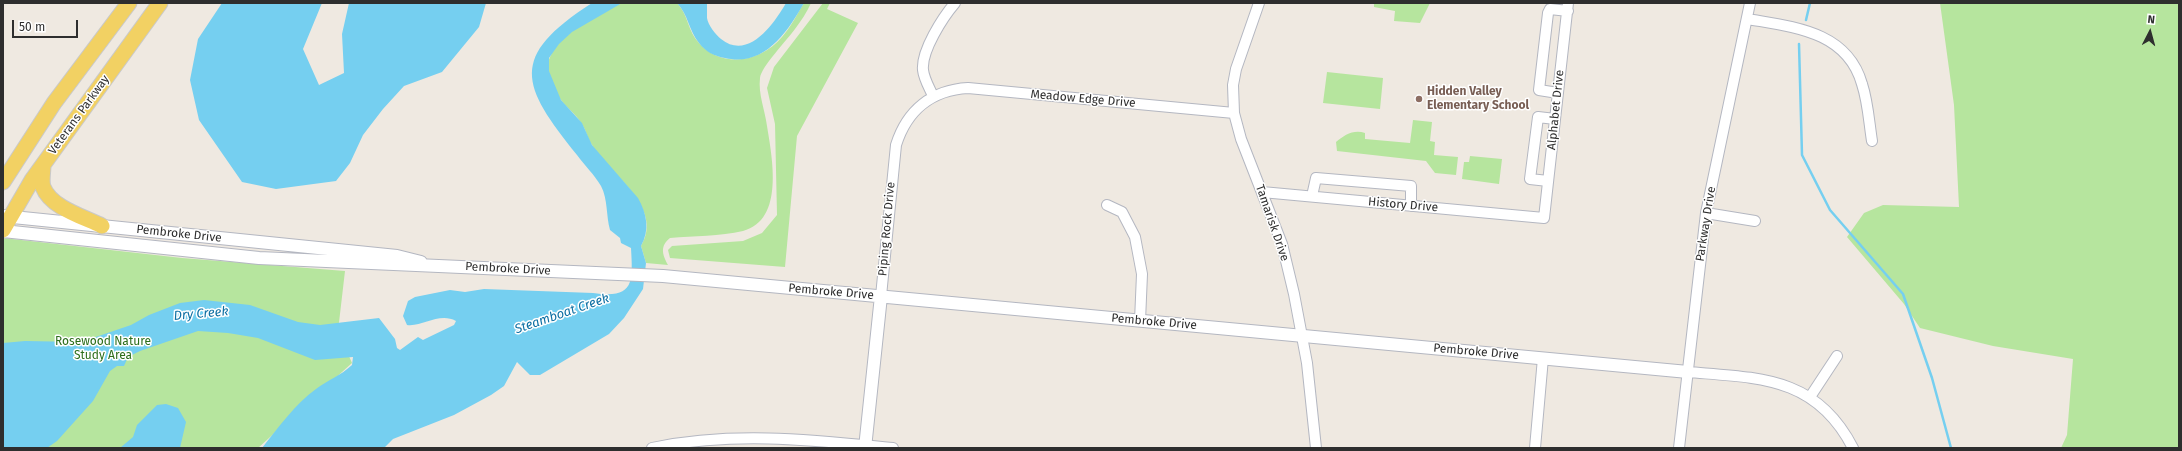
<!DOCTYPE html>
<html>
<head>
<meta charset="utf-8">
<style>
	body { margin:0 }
	#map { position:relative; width:2182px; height:451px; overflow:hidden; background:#efe9e1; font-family:"Fira Sans",sans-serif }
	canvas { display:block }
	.frame { position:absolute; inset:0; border:4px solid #2e2e2e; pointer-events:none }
	.north { position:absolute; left:2130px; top:12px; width:40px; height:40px; -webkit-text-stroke:3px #fff; paint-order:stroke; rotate:6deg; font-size:11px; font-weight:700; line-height:16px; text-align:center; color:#2e2e2e }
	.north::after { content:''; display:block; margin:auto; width:14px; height:18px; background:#2e2e2e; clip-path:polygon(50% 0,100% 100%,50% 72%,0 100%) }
	.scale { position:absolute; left:12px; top:20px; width:66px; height:18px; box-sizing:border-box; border:2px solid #2e2e2e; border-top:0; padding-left:5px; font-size:12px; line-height:14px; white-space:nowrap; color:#2e2e2e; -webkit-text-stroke:3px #fff; paint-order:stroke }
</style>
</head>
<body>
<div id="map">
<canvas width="2182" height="451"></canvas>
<div class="frame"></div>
<div class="north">N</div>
<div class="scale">50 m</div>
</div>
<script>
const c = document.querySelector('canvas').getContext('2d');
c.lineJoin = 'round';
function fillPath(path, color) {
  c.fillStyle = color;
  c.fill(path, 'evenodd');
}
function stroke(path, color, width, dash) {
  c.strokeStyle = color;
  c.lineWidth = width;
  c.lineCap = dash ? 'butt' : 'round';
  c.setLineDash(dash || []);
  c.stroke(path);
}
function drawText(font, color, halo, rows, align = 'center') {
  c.font = font + ' "Fira Sans",sans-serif';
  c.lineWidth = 3;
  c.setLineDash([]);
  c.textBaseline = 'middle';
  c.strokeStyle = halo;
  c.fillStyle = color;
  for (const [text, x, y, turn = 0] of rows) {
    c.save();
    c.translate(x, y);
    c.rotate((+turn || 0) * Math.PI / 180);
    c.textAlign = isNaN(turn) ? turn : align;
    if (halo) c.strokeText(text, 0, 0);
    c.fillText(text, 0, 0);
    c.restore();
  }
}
const green = new Path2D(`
	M622 3H677C688 14 688 32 699 43 722 69 761 62 782 37 791 27 797 14 804 3H811C807 12 801 21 795 29 788 39 761 67 760 78 758 94 765 110 767 126 772 157 785 220 743 231 720 236 694 236 670 238 660 246 662 254 668 265L646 263 641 246C665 207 609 174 592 145 587 138 586 129 581 123 576 114 567 108 561 100 555 90 544 69 550 57 561 31 598 15 622 3Z
	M823 3H830L827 9 858 23 797 136 785 267 670 258 668 250 672 246 743 241 762 233 777 215 775 124 767 88 774 67Z
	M1374 3H1430L1420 23 1394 21 1395 11 1374 7Z
	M1940 3H2179V448H2061L2067 435 2073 359 1993 346 1920 328 1904 304 1847 237 1864 213 1883 205 1959 207 1954 105Z
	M1327 72 1383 78 1380 109 1323 103Z
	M1413 120 1432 122 1430 141 1435 142 1434 155 1458 157 1456 175 1435 173 1426 161 1337 151 1336 142C1344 135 1354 129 1365 133V139L1410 143Z
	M1470 156 1502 159 1499 184 1462 179 1464 162H1469Z
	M3 238 182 258 345 271 338 331 352 363 258 448H3Z`);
const water = new Path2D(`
	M222 3H322L303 49 319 85 344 73 342 34 349 3H486L479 27 442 72 404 86 383 109 363 135 350 163 336 181 276 189 242 182 199 120 190 80 198 39Z
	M592 3H622L572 32 559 44 549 58V71L561 100 582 123 592 145 638 198C647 214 650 230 641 246L646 263 643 289 624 318 609 334 540 375H530L517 362 504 386 491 395 454 415 393 439 384 448H262C278 428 295 404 316 389 328 380 340 376 352 365L353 357 315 360 258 338 228 333 198 331 140 351 128 357 124 366H117L110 371 93 401 57 441 47 448H3V343L25 341 81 342 131 325 149 315 180 303 204 300 250 305 298 322 320 325 379 318 395 339 397 348 400 350 418 337 423 340 427 338 454 325 456 321C439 312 423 327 407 325L403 316 408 301 415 297 450 290 465 292 484 289 593 293C634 299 633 283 631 248L621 243 620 238 610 230C606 216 608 199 601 186 594 174 585 166 577 155 521 85 508 57 592 3Z
	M677 3H707C707 8 707 13 707 18 708 25 716 35 721 39 748 61 774 24 786 3H804C787 33 764 67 725 58 714 56 706 52 699 43 689 31 688 14 677 3Z
	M166 404 178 408 186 422 180 448H120L133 437 137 425 157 405Z`);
const stream = new Path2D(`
	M1806 20 1810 3
	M1799 44 1802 155 1830 210 1903 294 1932 378 1951 448`);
const minor = new Path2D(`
	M1259 3 1236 69 1233 85 1234 113 1241 139 1282 244 1294 294 1307 363 1316 448
	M1748 19C1793 27 1847 31 1862 84 1868 102 1869 122 1872 141
	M1558 93 1539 90 1548 13 1550 9 1568 11
	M933 96C929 87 924 79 923 70 921 51 943 17 955 3
	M1548 181 1530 179 1538 117 1555 119
	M1262 192 1544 218 1568 3
	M1312 196 1316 178 1411 186V206
	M1107 205 1122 212 1135 237 1142 274 1140 321
	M1706 213 1755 221
	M881 296 896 145C907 110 932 90 968 88L1234 113
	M1688 372C1759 378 1816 376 1853 448
	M1810 397 1837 356
	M652 448C733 431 813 440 893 448
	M1535 448 1543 358
	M1679 448 1706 213 1750 3`);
const tertiary = new Path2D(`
	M3 216 397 256 421 262
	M3 231 259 258 663 276 1688 372
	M865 448 881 296`);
const primary = new Path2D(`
	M43 165C43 172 41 181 43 187 51 208 84 217 102 226
	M3 182 54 103 129 3
	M3 230 32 180 160 3`);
const markers = [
	[1419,99,4,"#8d6e63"]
];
const educationNames = [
	["Hidden Valley",1427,92],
	["Elementary School",1427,106]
];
const streetNames = [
	["Meadow Edge Drive",1083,99,5],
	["Alphabet Drive",1556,110,-84],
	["Veterans Parkway",79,115,-54],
	["History Drive",1403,205,5],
	["Tamarisk Drive",1272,223,71],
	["Parkway Drive",1706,224,-81],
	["Piping Rock Drive",887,229,-85],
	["Pembroke Drive",179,234,6],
	["Pembroke Drive",508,269,3],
	["Pembroke Drive",831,292,5],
	["Pembroke Drive",1154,322,5],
	["Pembroke Drive",1476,352,5]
];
const parkNames = [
	["Rosewood Nature",103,342],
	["Study Area",103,356]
];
const waterNames = [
	["Dry Creek",201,314,-5],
	["Steamboat Creek",562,314,-19]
];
fillPath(green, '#b6e59e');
fillPath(water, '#75cff0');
stroke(stream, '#75cff0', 2.5);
stroke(minor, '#b4b7c1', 12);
stroke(tertiary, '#b4b7c1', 14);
stroke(primary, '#c9c9c9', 17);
stroke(minor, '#fff', 10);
stroke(tertiary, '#fff', 12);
stroke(primary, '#f2d163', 15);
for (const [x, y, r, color] of markers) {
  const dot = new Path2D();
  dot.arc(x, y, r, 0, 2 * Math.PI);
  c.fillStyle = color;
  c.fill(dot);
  stroke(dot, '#fff', 1.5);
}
drawText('bold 12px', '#785e54', '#fff', educationNames, 'left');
drawText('12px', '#2e2e2e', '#fff', streetNames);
drawText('12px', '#2c6e1b', '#fff', parkNames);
drawText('italic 13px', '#0d6fa3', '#fff', waterNames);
</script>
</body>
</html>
